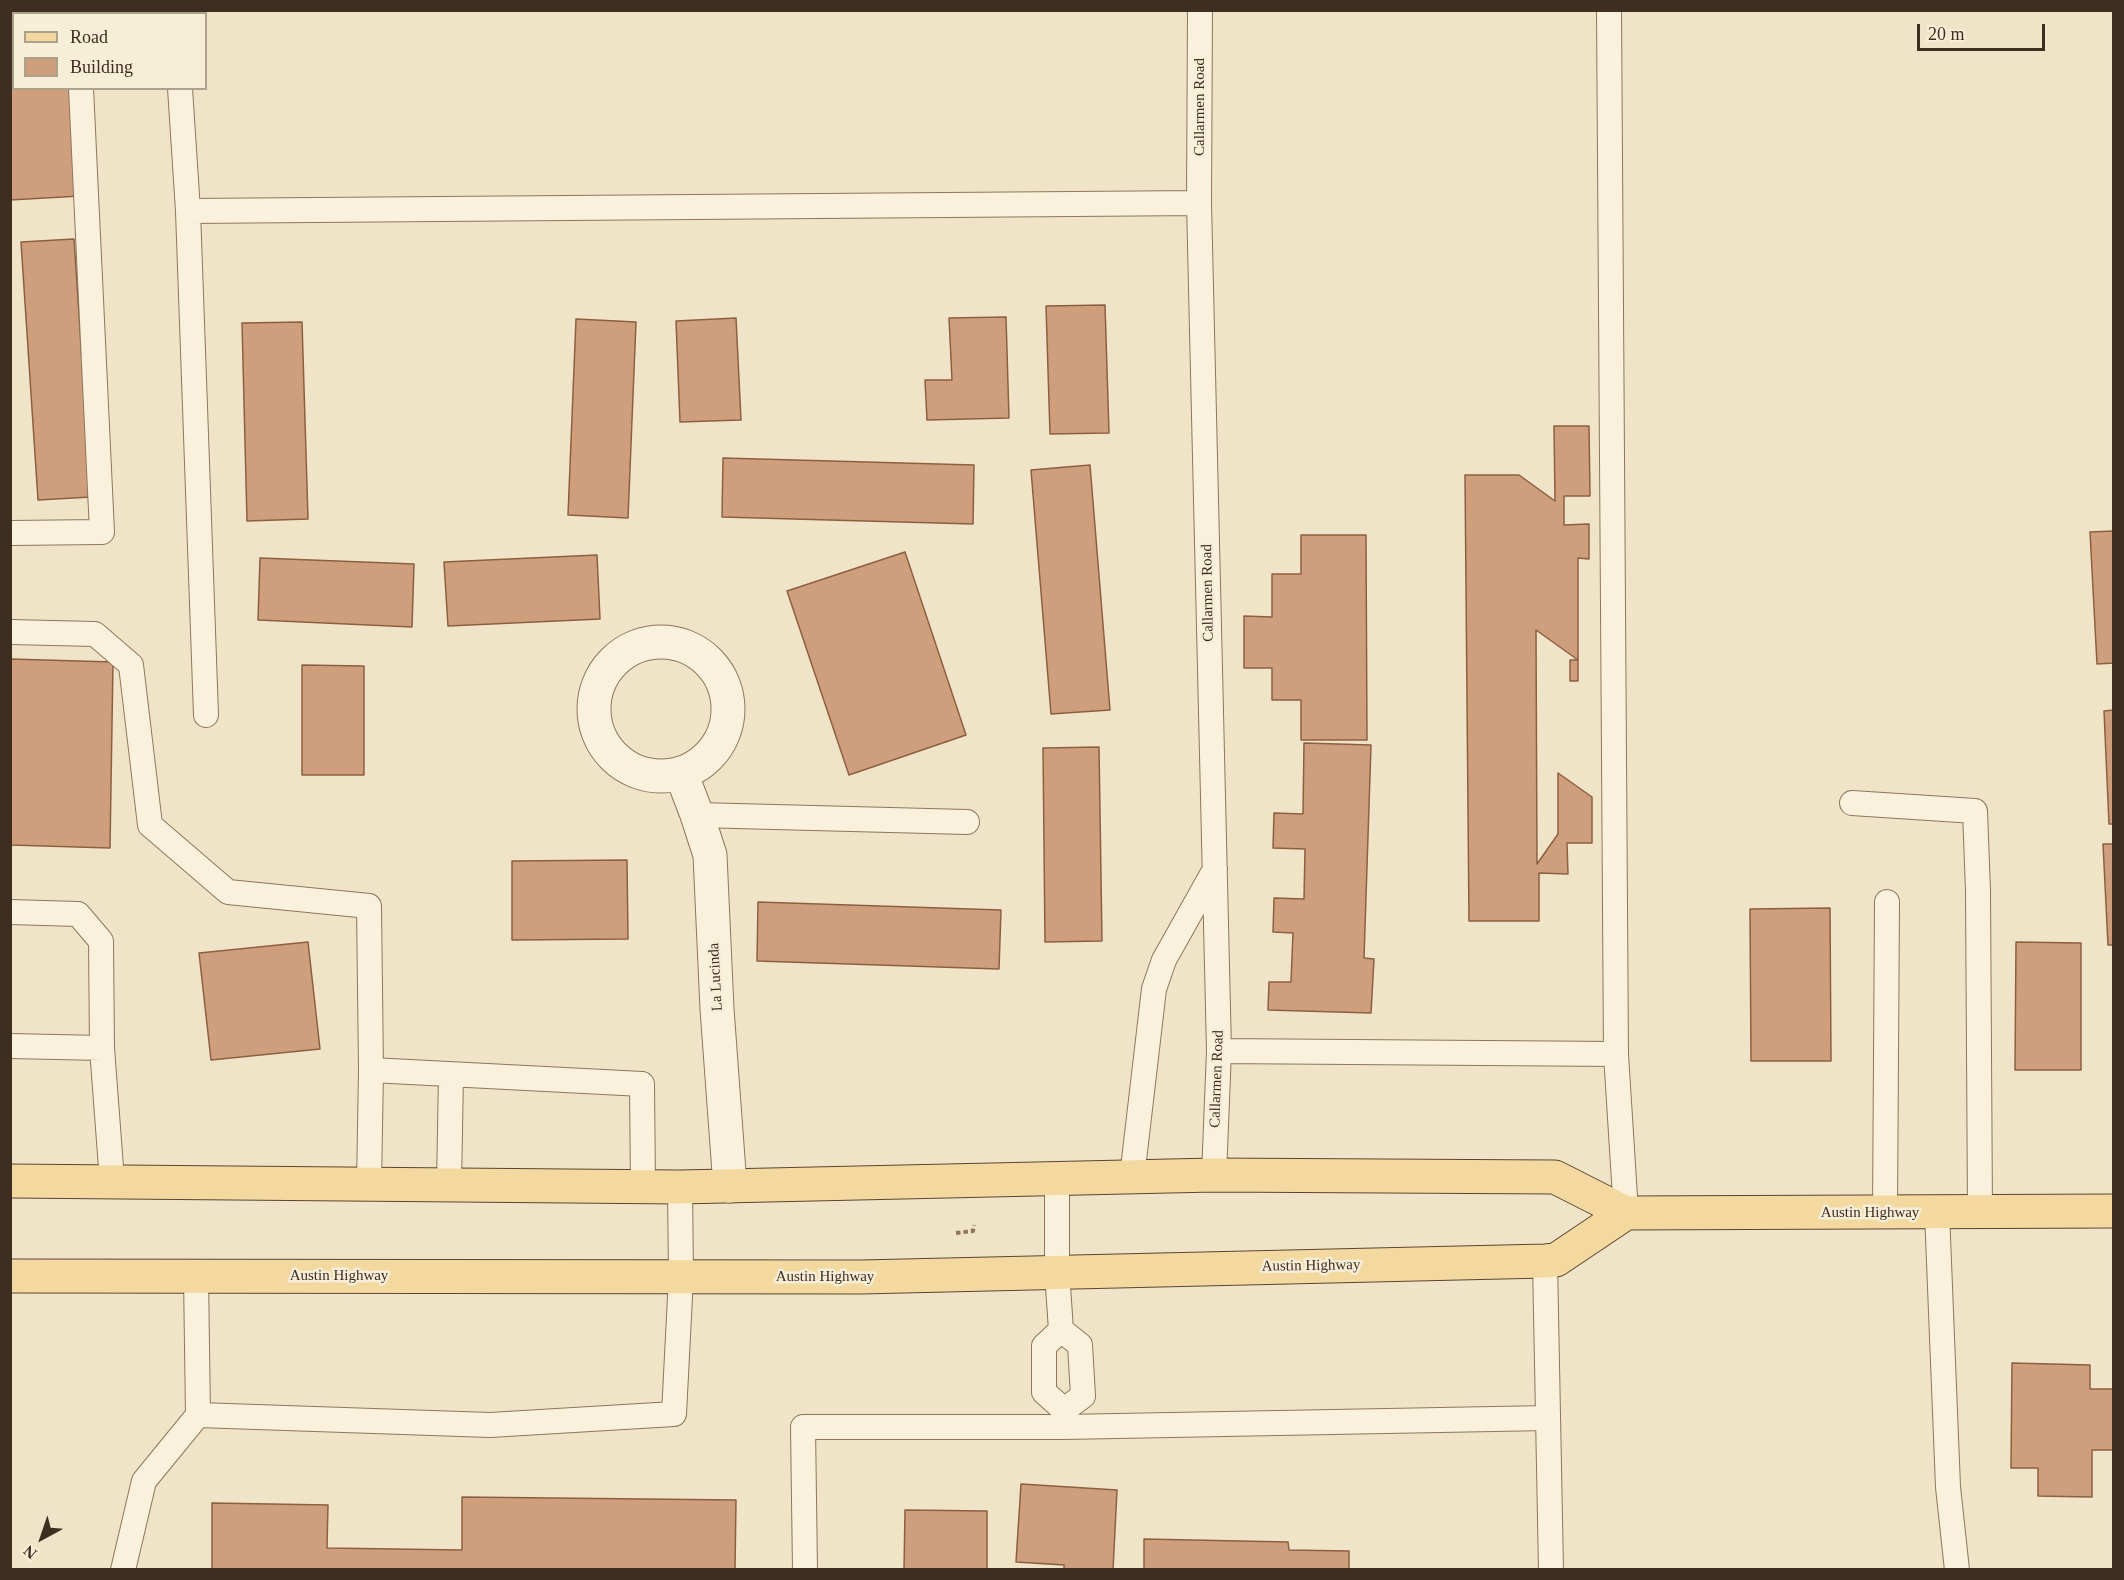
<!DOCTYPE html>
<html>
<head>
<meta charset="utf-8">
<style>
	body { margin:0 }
	#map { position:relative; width:2124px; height:1580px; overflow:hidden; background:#f0e4c8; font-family:Georgia,serif }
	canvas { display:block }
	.frame { position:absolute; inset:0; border:12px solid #3d2e20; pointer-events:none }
	.legend { position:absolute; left:12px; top:12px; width:195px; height:78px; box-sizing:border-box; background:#f7eed8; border:2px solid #ada18e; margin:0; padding:8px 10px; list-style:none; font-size:18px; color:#3d2e20 }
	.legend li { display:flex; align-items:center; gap:12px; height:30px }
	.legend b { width:30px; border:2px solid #ada18e }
	.north { position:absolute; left:12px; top:1508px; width:60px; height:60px; -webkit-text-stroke:4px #f7eed8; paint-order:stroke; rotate:220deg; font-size:16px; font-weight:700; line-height:24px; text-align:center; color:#3d2e20 }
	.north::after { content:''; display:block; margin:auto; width:21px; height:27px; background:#3d2e20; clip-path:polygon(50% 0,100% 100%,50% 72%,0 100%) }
	.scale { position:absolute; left:1917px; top:24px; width:128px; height:27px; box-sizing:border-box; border:3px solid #3d2e20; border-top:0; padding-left:8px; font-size:18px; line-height:21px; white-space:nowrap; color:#3d2e20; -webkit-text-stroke:4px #f7eed8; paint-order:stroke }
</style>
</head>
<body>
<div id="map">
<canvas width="2124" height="1580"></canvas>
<div class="frame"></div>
<ul class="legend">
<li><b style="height:8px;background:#f3d9a0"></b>Road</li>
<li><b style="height:16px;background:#cf9f7d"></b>Building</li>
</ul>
<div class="north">N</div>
<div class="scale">20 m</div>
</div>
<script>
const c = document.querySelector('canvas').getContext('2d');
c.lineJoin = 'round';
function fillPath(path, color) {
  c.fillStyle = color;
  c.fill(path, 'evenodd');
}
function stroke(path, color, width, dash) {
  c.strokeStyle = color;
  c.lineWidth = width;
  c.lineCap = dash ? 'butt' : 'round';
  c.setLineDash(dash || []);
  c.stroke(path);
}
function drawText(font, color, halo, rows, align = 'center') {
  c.font = font + ' Georgia,serif';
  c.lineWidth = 5;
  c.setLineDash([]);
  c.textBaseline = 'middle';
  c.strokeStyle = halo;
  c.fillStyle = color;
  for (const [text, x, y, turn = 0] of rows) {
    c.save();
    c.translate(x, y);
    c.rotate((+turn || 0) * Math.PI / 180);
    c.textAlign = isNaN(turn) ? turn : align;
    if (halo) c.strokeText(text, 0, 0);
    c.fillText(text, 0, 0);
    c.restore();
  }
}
const building = new Path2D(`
	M10 10H70L71 14H14V88H75L80 196 10 200Z
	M74 239 91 497 38 500 21 242Z
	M1105 305 1109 433 1050 434 1046 306Z
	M1006 317 1009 418 927 420 925 380H952L949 318Z
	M736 318 741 420 680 422 676 321Z
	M576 319 636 322 628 518 568 515Z
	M302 322 308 519 247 521 242 323Z
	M1554 426H1589L1590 496H1564V525L1589 524V559L1578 558V681H1570V660H1578L1536 630 1537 864 1558 834V773L1592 797V843H1567L1568 874 1539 873V921H1469L1465 475H1519L1555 501Z
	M723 458 974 465 973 524 722 517Z
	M1090 465 1110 710 1051 714 1031 470Z
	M2114 531V663L2097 664 2090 532Z
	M1301 535H1366L1367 740H1301V700H1272V668H1244V616L1272 617V574H1301Z
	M905 552 966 735 849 775 787 591Z
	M597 555 600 619 448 626 444 562Z
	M260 558 414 564 412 627 258 620Z
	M10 659 113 662 110 848 10 845Z
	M302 665 364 666V775H302Z
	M2114 710V824H2109L2104 711Z
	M1304 743 1371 745 1364 958 1374 959 1371 1013 1268 1010 1269 982H1291L1293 933 1273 932 1274 898 1304 899 1305 849 1273 848 1274 813 1303 814Z
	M1099 747 1102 941 1045 942 1043 748Z
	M2103 844H2114V945H2108Z
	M627 860 628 939 512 940V861Z
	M758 902 1001 910 999 969 757 961Z
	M1830 908 1831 1061H1751L1750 909Z
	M308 942 320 1049 211 1060 199 953Z
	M2016 942 2081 943V1070H2015Z
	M2012 1363 2090 1365V1389H2114V1450H2092V1497L2038 1496V1468H2011Z
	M1021 1484 1117 1490 1113 1570H1064V1565L1016 1562Z
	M462 1497 736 1500 735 1570H212V1503L328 1505 327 1548 462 1550Z
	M905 1510 987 1511V1570H904Z
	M1144 1539 1288 1542 1289 1550 1349 1551V1570H1144Z`);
const path = new Path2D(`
	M956 1233 973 1231 974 1225`);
const lane = new Path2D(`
	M78 10V14
	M175 10 176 14
	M1200 10 1199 203 1219 1051 1214 1175
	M1609 10 1616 1054 1626 1213
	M180 88 188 211 1199 203
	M188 211 206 715
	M10 533 102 532 81 88
	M10 632 95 634 131 665 150 825 228 892 369 906 371 1070 369 1185
	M1852 803 1975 811 1978 891 1980 1212
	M697 815 967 822
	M10 912 78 914 101 941 102 1048 112 1181
	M10 1046 102 1048
	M1219 1051 1616 1054
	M371 1070 642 1084 643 1187
	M1132 1177 1154 989 1164 960 1215 869
	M1057 1179V1272L1061 1330 1080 1345 1083 1396 1064 1410 1063 1427
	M449 1186 451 1075
	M1937 1212 1948 1487 1957 1570
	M1885 1213 1887 902
	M1545 1261 1551 1570
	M196 1276 198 1415
	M1061 1330 1044 1346V1392L1064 1410
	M123 1570 144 1481 198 1415 490 1425 674 1414 681 1277 680 1187
	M805 1570 803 1427H1063L1548 1418`);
const street = new Path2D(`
	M594 709a67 67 0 1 1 134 0a67 67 0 1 1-134 0Z
	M681 773 697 815 710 855 717 1009 730 1186`);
const primary = new Path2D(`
	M10 1181 680 1187 1214 1175 1555 1177 1626 1213 2114 1211
	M10 1276 861 1277 1545 1261 1556 1260 1626 1213`);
const streetNames = [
	["Callarmen Road",1200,107,-90],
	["Callarmen Road",1208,593,-91],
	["La Lucinda",716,977,-93],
	["Callarmen Road",1217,1079,-88],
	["Austin Highway",1870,1213],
	["Austin Highway",1311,1266,-1],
	["Austin Highway",339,1276],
	["Austin Highway",825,1277]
];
fillPath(building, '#cf9f7d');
stroke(building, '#8d5f41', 1.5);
stroke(lane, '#8d765c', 26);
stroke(street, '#8d765c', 35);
stroke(primary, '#5b4430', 35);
stroke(path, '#8d765c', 4, [4.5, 3]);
stroke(lane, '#faf1dc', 24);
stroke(street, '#faf1dc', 33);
stroke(primary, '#f3d9a0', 33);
drawText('15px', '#3d2e20', '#f7eed8', streetNames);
</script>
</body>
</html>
